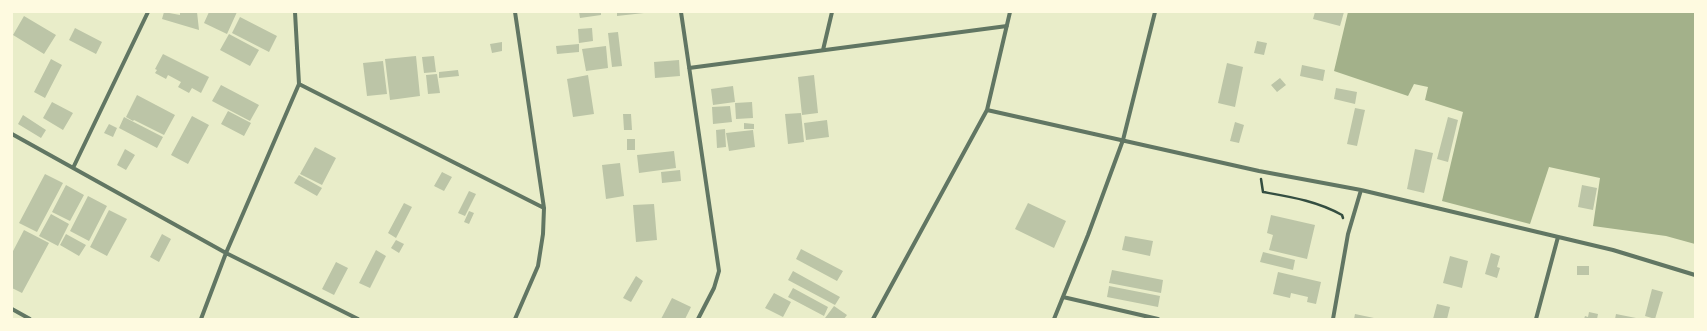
<!DOCTYPE html>
<html>
<head>
<meta charset="utf-8">
<style>
	body { margin:0 }
	#map { position:relative; width:1707px; height:331px; overflow:hidden; background:#e9edc9; font-family:Cabin,sans-serif }
	canvas { display:block }
	.frame { position:absolute; inset:0; border:13px solid #fefae0; pointer-events:none }
</style>
</head>
<body>
<div id="map">
<canvas width="1707" height="331"></canvas>
<div class="frame"></div>
</div>
<script>
const c = document.querySelector('canvas').getContext('2d');
c.lineJoin = 'round';
function fillPath(path, color) {
  c.fillStyle = color;
  c.fill(path, 'evenodd');
}
function stroke(path, color, width, dash) {
  c.strokeStyle = color;
  c.lineWidth = width;
  c.lineCap = dash ? 'butt' : 'round';
  c.setLineDash(dash || []);
  c.stroke(path);
}
const water = new Path2D(`
	M1348 12H1695V244L1666 236 1593 226 1600 178 1549 167 1530 224 1442 201 1463 112 1425 100 1428 87 1414 84 1408 96 1334 71Z`);
const building = new Path2D(`
	M164 12 180 15V12H197L199 30 162 19Z
	M209 12H237L227 34 204 23Z
	M579 12H601V15L580 18Z
	M617 12H644V13L617 16Z
	M1315 12H1344L1340 26 1313 19Z
	M24 16 56 35 44 54 13 35Z
	M240 17 277 36 269 52 232 33Z
	M75 28 102 42 96 54 69 40Z
	M592 28 593 41 579 43 578 29Z
	M618 32 622 66 612 67 608 33Z
	M229 34 259 50 250 66 220 50Z
	M1257 41 1267 43 1264 55 1254 53Z
	M502 42V51L492 53 490 44Z
	M579 44V52L557 54 556 46Z
	M606 46 608 68 586 71 582 49Z
	M163 54 209 77 201 93 192 88 189 93 178 87 181 82 168 75 166 79 155 73 157 70 155 69Z
	M416 56 420 96 390 100 385 59Z
	M434 56 436 72 424 73 422 57Z
	M51 59 62 65 45 98 34 92Z
	M679 60 680 76 655 78 654 62Z
	M383 61 387 94 367 96 363 63Z
	M1227 63 1243 67 1235 107 1218 103Z
	M1302 65 1325 70 1323 81 1300 76Z
	M458 70 459 76 439 78V72Z
	M437 74 440 93 428 94 426 75Z
	M588 75 594 114 573 117 567 79Z
	M814 75 818 113 802 115 798 77Z
	M1280 78 1286 85 1277 92 1271 85Z
	M221 85 259 105 250 121 212 101Z
	M733 86 735 102 713 105 711 89Z
	M1336 88 1357 92 1355 104 1334 99Z
	M137 95 175 115 164 135 134 120 133 121 126 117Z
	M52 102 73 113 63 130 43 118Z
	M752 102 753 118 736 119 735 103Z
	M730 106 732 122 713 124 712 107Z
	M1355 108 1365 110 1357 146 1347 144Z
	M228 111 251 123 244 136 221 124Z
	M801 113 804 142 788 144 785 114Z
	M623 114H631L632 130H624Z
	M23 115 46 130 41 138 18 124Z
	M192 116 209 125 188 164 171 155Z
	M124 117 163 137 157 148 119 128Z
	M1448 117 1458 120 1448 162 1437 159Z
	M827 120 829 137 806 140 804 123Z
	M1235 122 1244 125 1239 143 1230 141Z
	M744 123 754 124V129H744Z
	M109 124 117 128 113 137 104 133Z
	M725 129 726 147 717 148 716 130Z
	M753 130 755 147 729 151 726 133Z
	M627 139H635V150H627Z
	M315 147 336 158 322 185 300 174Z
	M125 149 135 155 126 170 117 165Z
	M1415 149 1433 153 1424 193 1407 189Z
	M674 151 676 168 639 173 637 155Z
	M620 163 624 196 606 199 602 165Z
	M680 170 681 181 662 183 661 172Z
	M442 172 452 177 444 191 434 186Z
	M45 174 63 183 37 232 19 223Z
	M299 175 322 188 317 196 294 183Z
	M66 185 84 195 70 221 52 212Z
	M1582 185 1597 188 1593 210 1578 207Z
	M469 191 476 194 465 216 458 213Z
	M88 196 107 206 89 241 70 231Z
	M404 203 412 207 396 238 388 233Z
	M1028 203 1066 221 1054 248 1015 229Z
	M654 204 657 240 636 242 633 205Z
	M109 210 127 219 107 256 90 247Z
	M469 211 474 213 469 224 464 222Z
	M51 214 69 224 58 246 39 236Z
	M1271 215 1315 225 1307 259 1269 250 1273 235 1267 233Z
	M24 230 49 243 22 293 12 288V253Z
	M66 234 86 245 79 256 60 245Z
	M162 234 171 239 159 262 150 257Z
	M1125 236 1153 241 1150 256 1122 250Z
	M396 240 404 244 399 253 391 248Z
	M801 249 843 271 837 281 796 259Z
	M376 250 386 256 370 288 359 283Z
	M1263 252 1295 260 1293 270 1260 262Z
	M1491 253 1500 256 1497 267 1500 268 1497 278 1485 274Z
	M1450 256 1468 261 1462 288 1443 283Z
	M336 262 348 268 334 295 322 289Z
	M1577 266H1589V275H1577Z
	M1112 270 1163 280 1161 293 1109 283Z
	M793 271 840 297 835 305 788 280Z
	M1278 272 1321 282 1316 304 1307 302 1308 297 1291 293 1290 298 1273 294Z
	M636 276 643 281 631 302 623 298Z
	M1109 286 1160 296 1158 307 1107 297Z
	M793 288 828 307 824 316 788 297Z
	M1652 289 1663 292 1655 319 1645 316Z
	M774 293 791 302 783 317 765 308Z
	M672 298 691 307 685 319H661Z
	M1437 304 1450 307 1447 319H1433Z
	M834 306 847 315 844 319H827L825 318Z
	M1589 312 1598 314 1597 319H1584L1585 316 1588 317Z
	M1355 314 1374 318V319H1354Z
	M1616 314 1636 318V319H1615Z`);
const path = new Path2D(`
	M1261 179 1263 192C1291 197 1317 201 1342 215L1343 218`);
const minor = new Path2D(`
	M681 12 719 271 714 288 698 319
	M823 50 832 12
	M689 68 1007 26
	M299 84 544 208
	M987 110 1259 171 1361 190 1613 250 1695 275
	M12 134 226 253 358 319
	M73 168 148 12
	M1063 297 1158 319
	M12 309 30 319
	M201 319 226 253 299 84 295 12
	M515 319 538 266 543 234 544 208 515 12
	M873 319 987 110 1010 12
	M1054 319 1088 235 1123 140 1155 12
	M1333 319 1348 234 1361 190
	M1536 319 1558 237`);
fillPath(water, '#a3b18a');
fillPath(building, '#bcc5a7');
stroke(path, '#344e41', 2.5);
stroke(minor, '#617663', 4);
</script>
</body>
</html>
